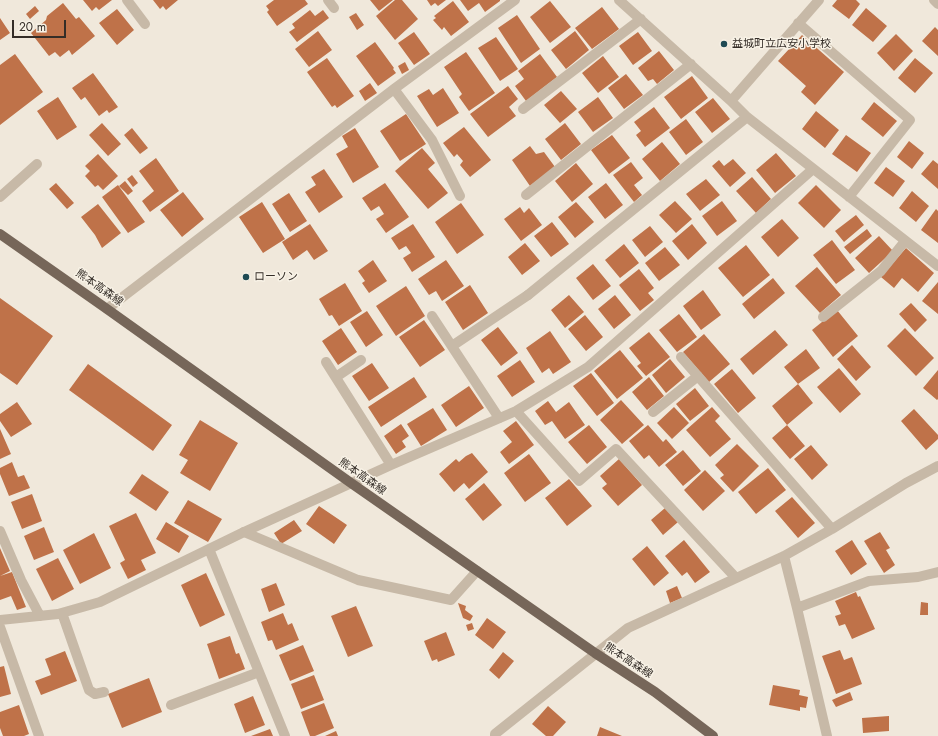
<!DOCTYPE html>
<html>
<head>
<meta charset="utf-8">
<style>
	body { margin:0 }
	#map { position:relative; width:938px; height:736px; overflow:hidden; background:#f0e8db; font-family:Jost,sans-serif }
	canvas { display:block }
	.scale { position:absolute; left:12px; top:20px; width:54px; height:18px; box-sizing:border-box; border:2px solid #342d27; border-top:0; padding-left:5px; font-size:12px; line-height:14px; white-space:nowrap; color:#342d27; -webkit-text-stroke:3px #f8f2e6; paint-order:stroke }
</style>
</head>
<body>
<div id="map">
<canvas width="938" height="736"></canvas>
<div class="scale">20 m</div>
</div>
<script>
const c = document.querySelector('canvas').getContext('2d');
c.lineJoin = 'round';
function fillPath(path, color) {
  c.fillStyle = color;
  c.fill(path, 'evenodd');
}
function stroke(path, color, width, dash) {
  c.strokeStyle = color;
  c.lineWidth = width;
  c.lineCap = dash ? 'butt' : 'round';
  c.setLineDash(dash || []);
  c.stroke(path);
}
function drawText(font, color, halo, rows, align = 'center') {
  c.font = font + ' Jost,"Noto Sans JP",sans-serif';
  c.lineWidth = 3;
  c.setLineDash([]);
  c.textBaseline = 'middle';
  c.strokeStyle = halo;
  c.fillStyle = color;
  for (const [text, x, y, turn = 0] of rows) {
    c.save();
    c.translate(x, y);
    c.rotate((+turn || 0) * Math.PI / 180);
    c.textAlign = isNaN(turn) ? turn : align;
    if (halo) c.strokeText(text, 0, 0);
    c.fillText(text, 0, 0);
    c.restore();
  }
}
const building = new Path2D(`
	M83 0H112L99 10 96 7 92 11Z
	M153 0H178L166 10 163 6 160 9Z
	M274 0H305L308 4 277 26 267 12 269 10 266 6Z
	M370 0H393L379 11Z
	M395 0H402L418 19 395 40 376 16Z
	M427 0H446L438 6 435 3 431 6Z
	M460 0H500V1L485 12 479 3 468 11Z
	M837 0H856L860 4 849 19 832 6Z
	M453 1 469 22 451 36 444 27 442 30 433 20 436 18 434 16Z
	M550 1 571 27 550 43 530 17Z
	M63 3 76 19 79 17 95 36 72 55 69 50 60 57 55 52 49 56 31 33 46 20 47 16Z
	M35 6 39 11 30 19 26 14Z
	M602 7 619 29 592 49 575 28Z
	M866 8 887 26 873 42 852 25Z
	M117 9 134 30 117 45 99 23Z
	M310 10 315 16 323 10 329 18 297 42 289 32 295 28 292 24Z
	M356 13 364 25 357 30 349 17Z
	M517 15 540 49 521 63 498 28Z
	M0 18 10 33 0 40Z
	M935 27 938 30V56L922 41Z
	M318 31 332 50 309 67 295 49Z
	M575 31 589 50 566 69 551 50Z
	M414 32 430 54 414 65 398 43Z
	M638 32 652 51 633 65 619 46Z
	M896 34 913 51 894 71 877 53Z
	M802 35 844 72 815 105 801 92 806 86 778 61Z
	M496 37 518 69 500 81 478 48Z
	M375 42 394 68 393 69 396 73 378 86 356 56Z
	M659 51 674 70 657 84 653 79 648 81 638 68Z
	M466 52 495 93 469 111 459 97 462 94 444 67Z
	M15 54 43 92 0 125V65Z
	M540 54 557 77 526 101 515 86 524 79 518 71Z
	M603 56 619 77 598 93 582 73Z
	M327 58 354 96 337 108 335 105 332 107 307 72Z
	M915 58 933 73 915 93 898 78Z
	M405 62 409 70 402 74 398 66Z
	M93 73 118 107 109 113 107 110 99 116 85 97 81 100 72 88Z
	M626 74 643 95 624 109 608 88Z
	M692 76 708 98 681 119 664 97Z
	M370 83 377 93 365 101 359 91Z
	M508 86 518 99 509 107 516 116 488 137 470 114Z
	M443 88 459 113 437 127 417 96 429 89 433 95Z
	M561 91 577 109 560 123 544 105Z
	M58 97 77 127 57 140 37 111Z
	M598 97 613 118 593 132 578 112Z
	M713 98 730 119 712 133 695 112Z
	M874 102 897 121 883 137 861 119Z
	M654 107 670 128 645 147 636 135 641 131 634 122Z
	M816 111 839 130 825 148 802 129Z
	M406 114 426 144 400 161 380 131Z
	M686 119 703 142 686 155 669 132Z
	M102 123 121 144 108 156 89 135Z
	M565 123 581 144 561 160 545 139Z
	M464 127 491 160 470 177 460 165 463 161 457 154 454 157 443 143Z
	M132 128 148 148 140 154 124 135Z
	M355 128 379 167 353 183 336 154 348 147 342 136Z
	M612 135 630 158 609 174 591 150Z
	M846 135 871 153 857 172 832 154Z
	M909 141 924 153 912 169 897 157Z
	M662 142 680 164 660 181 642 159Z
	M530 146 536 154 544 152 555 167 530 186 512 160Z
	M422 148 435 163 428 169 448 193 428 209 395 171Z
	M776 153 796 176 775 193 756 170Z
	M98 154 118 176 103 190 98 185 95 187 85 176 90 171 85 166Z
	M156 158 179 191 150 212 142 201 154 191 139 171Z
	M733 159 746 173 730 187 712 166 719 160 724 166Z
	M933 160 938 164V189L921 174Z
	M631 162 643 178 634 185 642 195 634 202 613 175Z
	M576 163 593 184 572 202 555 181Z
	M886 167 905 181 893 197 874 183Z
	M324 169 343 197 319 213 305 192 316 185 311 177Z
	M132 175 138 183 133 187 127 179Z
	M752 177 771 199 756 213 736 191Z
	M706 179 720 195 700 211 686 194Z
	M125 181 133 191 128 195 119 186Z
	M56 183 74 203 67 209 49 189Z
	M385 183 409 217 386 233 376 219 384 214 379 206 371 211 362 198Z
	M606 183 623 205 605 219 588 197Z
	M118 185 145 222 128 233 102 197Z
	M816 185 841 210 824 228 798 203Z
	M912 191 929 206 916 222 899 208Z
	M183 192 204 219 182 237 160 210Z
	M289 193 307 221 290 232 272 204Z
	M675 201 692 219 676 233 659 215Z
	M722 201 737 221 717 236 702 216Z
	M262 202 285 239 263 253 239 217Z
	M576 202 594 222 575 238 558 217Z
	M461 203 484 235 457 254 435 222Z
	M98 204 121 233 102 248 95 235 81 217Z
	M520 207 524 213 529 208 542 225 521 241 504 219Z
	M936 209 938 211V243L921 230Z
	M856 215 864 225 844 242 835 231Z
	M782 219 799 238 778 257 761 237Z
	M552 222 569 244 551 257 534 236Z
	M310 224 328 251 314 260 307 250 293 260 282 242Z
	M413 224 435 257 412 272 403 258 411 253 406 246 399 250 391 238Z
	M692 224 707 243 688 260 672 241Z
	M650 226 663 242 645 257 632 240Z
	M867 229 872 236 850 254 844 247Z
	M879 236 893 251 869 273 855 258Z
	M832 240 855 270 836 284 813 255Z
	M525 243 540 261 522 275 508 257Z
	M624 244 639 263 620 278 605 260Z
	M746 245 770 275 743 297 718 268Z
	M665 247 680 265 659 281 645 263Z
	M906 248 934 273 918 292 902 278 894 288 881 277Z
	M373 260 387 281 369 293 362 283 365 281 358 271Z
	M446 260 464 286 442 301 436 291 429 295 418 279Z
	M593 264 611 286 593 300 576 278Z
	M817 267 841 295 820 313 795 286Z
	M639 269 654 288 648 293 654 300 640 311 619 285Z
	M773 278 785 293 754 319 742 304Z
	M938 282V314L922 301Z
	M345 283 362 311 339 326 332 315 329 316 319 299Z
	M470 285 488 313 463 330 445 302Z
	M406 286 425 316 396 336 376 306Z
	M703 290 721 315 701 330 683 306Z
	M569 295 584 312 565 328 551 310Z
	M615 295 631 315 614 329 598 309Z
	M0 298 53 336 17 385 0 373Z
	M911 303 927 320 915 332 899 314Z
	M837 310 858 336 833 357 812 330Z
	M367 311 383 335 366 347 350 322Z
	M679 314 697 337 677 352 659 330Z
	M585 315 603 337 586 351 568 329Z
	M424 320 445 350 420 367 399 337Z
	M498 327 518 353 501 366 481 340Z
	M341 328 357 352 338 365 322 341Z
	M905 328 934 358 916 376 887 346Z
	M775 330 788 345 753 375 740 359Z
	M550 331 571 362 553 374 549 368 542 373 526 348Z
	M649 332 670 357 646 376 637 366 641 363 629 348Z
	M704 334 730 364 709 382 683 352Z
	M852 345 871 367 856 381 837 359Z
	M806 349 820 368 798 384 784 367Z
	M620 350 643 378 617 399 594 371Z
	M670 359 685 377 666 393 652 375Z
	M520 360 535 382 512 397 497 376Z
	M372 363 389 388 369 401 352 376Z
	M88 364 172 425 153 451 69 390Z
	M839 368 861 394 840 413 817 387Z
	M732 369 756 398 738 413 714 384Z
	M938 370V399L937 400 923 388Z
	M591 373 614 403 597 416 573 386Z
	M414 377 427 397 381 427 368 407Z
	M649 377 664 396 647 410 632 392Z
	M798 384 813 403 787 425 805 446 790 459 772 438 787 425 772 406Z
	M469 386 484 408 456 427 441 405Z
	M695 388 709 406 690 421 676 404Z
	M621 400 644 425 622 444 600 420Z
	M548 401 556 412 569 402 585 425 565 439 552 421 545 425 535 411Z
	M17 402 32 424 11 437 0 421V414Z
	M674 407 689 423 672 439 657 423Z
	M712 407 720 416 715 421 731 439 710 457 686 430Z
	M433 408 447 430 421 446 407 424Z
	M914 409 938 435V439L926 450 901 421Z
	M200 420 238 443 210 491 180 473 188 460 179 455Z
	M516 421 534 445 509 464 500 452 512 442 503 431Z
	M401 424 409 436 402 441 406 447 396 454 384 436Z
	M589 425 607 447 587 464 568 442Z
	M648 425 663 442 666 439 677 452 659 467 649 455 644 459 629 441Z
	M0 429 11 454 0 459Z
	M737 444 759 466 733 492 720 478 724 475 715 465Z
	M811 445 828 465 812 480 794 459Z
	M683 450 701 471 683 486 665 465Z
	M472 453 488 472 469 489 464 483 454 492 439 474 456 459 459 462 466 456Z
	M529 454 551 483 525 502 504 473Z
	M619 459 642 485 618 506 602 488 607 484 600 476Z
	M12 462 18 477 24 475 30 488 9 496 0 474V468Z
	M768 468 786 490 756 514 738 492Z
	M705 470 725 491 703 511 684 490Z
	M142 474 169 492 156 511 129 493Z
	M569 479 592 506 567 526 545 498Z
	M484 483 502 505 483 521 465 499Z
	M32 494 42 521 22 529 11 502Z
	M792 497 815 523 798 538 775 511Z
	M188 500 222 519 208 542 174 523Z
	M319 506 347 525 334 544 306 524Z
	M665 508 678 522 663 535 651 520Z
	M136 513 156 553 141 560 146 570 128 579 120 563 125 560 109 526Z
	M294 520 302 531 281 544 274 533Z
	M166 522 189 536 179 553 156 539Z
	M44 527 54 552 34 560 24 536Z
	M880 532 890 548 886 550 895 565 884 573 864 541Z
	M94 533 111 568 80 584 63 550Z
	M684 540 710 572 695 583 687 572 682 576 665 556Z
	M852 540 867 564 851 575 835 551Z
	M647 546 669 573 654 586 632 559Z
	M0 548 10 571 0 576Z
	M58 558 74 589 52 601 36 569Z
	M12 572 26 607 17 610 11 596 0 600V576Z
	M206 573 225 615 200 627 181 585Z
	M276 583 285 605 269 612 261 589Z
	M677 586 682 598 670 603 666 591Z
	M856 592 858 597 860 596 875 629 852 639 845 624 839 626 835 616 841 614 835 601Z
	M921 602 928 603V615H920Z
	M458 603 466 606 465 610 473 616 470 621 463 618Z
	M356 606 373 646 348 657 331 616Z
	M283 613 288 625 292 623 299 640 276 650 272 640 268 641 261 622Z
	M487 618 506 632 493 649 475 635Z
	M472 623 474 629 468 631 466 625Z
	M446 632 455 655 438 662 437 659 432 661 424 641Z
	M230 636 236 654 239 653 245 669 219 679 207 644Z
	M303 645 314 671 290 681 279 655Z
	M840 650 844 660 852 657 862 684 836 694 822 656Z
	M65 651 77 681 41 695 35 681 51 675 45 659Z
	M503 652 514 661 499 679 489 670Z
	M4 666 11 694 0 697V667Z
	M314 675 324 700 301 709 291 684Z
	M149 678 162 712 122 728 108 694Z
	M773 685 800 690 799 695 808 697 806 708 800 707V711L769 705Z
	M850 692 853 700 836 707 832 700Z
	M253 696 265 725 245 733 234 704Z
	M324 703 334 728 315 736H310L301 712Z
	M19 705 29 734 24 736H3L0 728V712Z
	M548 706 566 722 553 736H546L532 724Z
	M889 716V731L863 733 862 718Z
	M600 727 622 736H597Z
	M270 729 273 736H251Z
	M336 731 338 736H325Z`);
const lane = new Path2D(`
	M0 197 37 164
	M432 316 499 418
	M452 346 528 295
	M244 532 358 580 451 600 477 571`);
const street = new Path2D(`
	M127 0 145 24
	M328 0 334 8
	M619 0 731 101 747 117 938 266
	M934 0 938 4
	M798 23 910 120 849 197
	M394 89 432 140 460 196
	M731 101 819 0
	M523 109 641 19
	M526 195 691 64
	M528 295 747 117
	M107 309 394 89 515 0
	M823 317 881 271 905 241
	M681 357 832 529
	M326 362 391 465
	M336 377 361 360
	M516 411 579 481 616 449 736 578
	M653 412 698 376
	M0 531 21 580 40 616
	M209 549 285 736
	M784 556 797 608 827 736
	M797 608 869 581 918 577 938 572
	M62 613 89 690 95 694 104 692
	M0 620 58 614 100 602 244 532 391 465 516 411 588 367 813 169
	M0 627 39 736
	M171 705 259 672
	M495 736V734L628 628 784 556 832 529 906 483 938 466`);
const primary = new Path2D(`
	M0 234 107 309 351 483 595 653 655 692 713 736`);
const markers = [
	[724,44,4,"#1f4a53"],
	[246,277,4,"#1f4a53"]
];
const poiNames = [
	["益城町立広安小学校",732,44],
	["ローソン",254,277]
];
const streetNames = [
	["熊本高森線",99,288,35],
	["熊本高森線",362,477,35],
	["熊本高森線",628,661,33]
];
fillPath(building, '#bf7249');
stroke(lane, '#c7b9a7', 10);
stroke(street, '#c7b9a7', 10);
stroke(primary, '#766659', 10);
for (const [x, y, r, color] of markers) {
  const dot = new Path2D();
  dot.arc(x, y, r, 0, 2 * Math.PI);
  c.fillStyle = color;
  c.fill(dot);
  stroke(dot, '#f8f2e6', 1.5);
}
drawText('11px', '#342d27', '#f8f2e6', poiNames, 'left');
drawText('11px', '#342d27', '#f8f2e6', streetNames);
</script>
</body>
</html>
